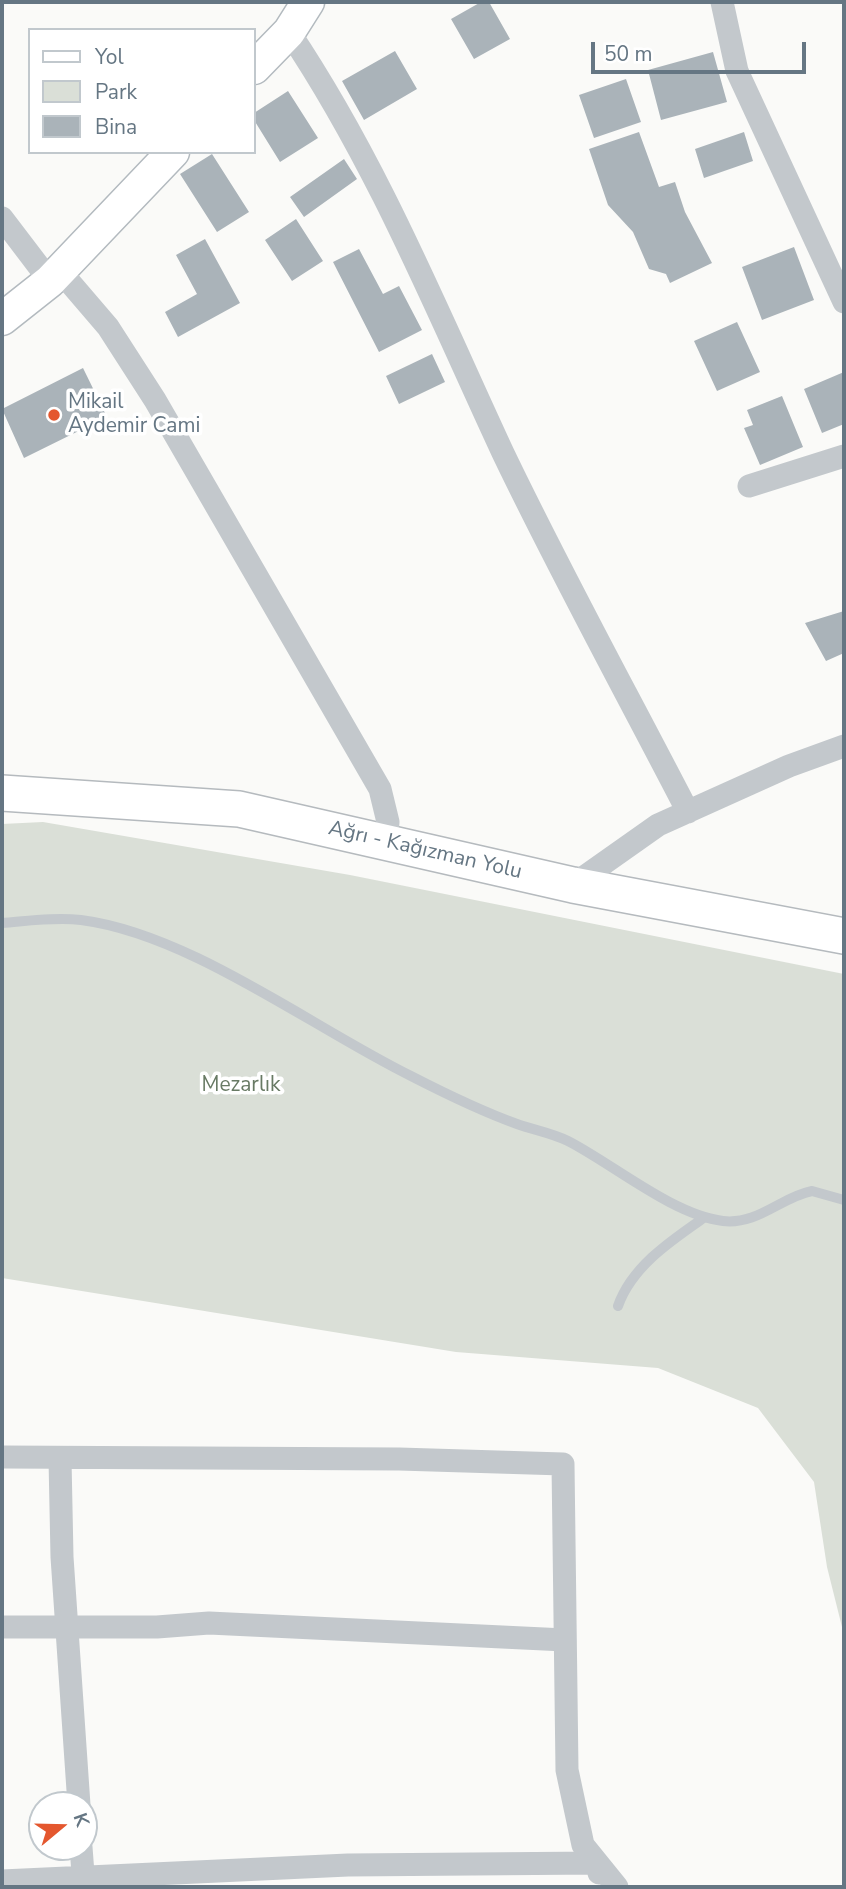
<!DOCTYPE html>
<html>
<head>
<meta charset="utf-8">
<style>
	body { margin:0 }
	#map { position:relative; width:846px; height:1889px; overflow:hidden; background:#fafaf8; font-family:"Nunito Sans",sans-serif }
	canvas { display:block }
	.frame { position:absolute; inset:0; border:4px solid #657683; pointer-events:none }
	.legend { position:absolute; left:28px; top:28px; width:228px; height:126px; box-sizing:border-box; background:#fff; border:2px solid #c1c8cd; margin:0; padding:9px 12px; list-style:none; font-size:21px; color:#657683 }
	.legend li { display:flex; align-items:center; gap:14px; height:35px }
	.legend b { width:35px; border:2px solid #c1c8cd }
	.north { position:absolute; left:28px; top:1791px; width:70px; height:70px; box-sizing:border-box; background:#fff; border:2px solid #c1c8cd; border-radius:50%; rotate:71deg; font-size:19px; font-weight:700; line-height:28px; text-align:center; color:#657683 }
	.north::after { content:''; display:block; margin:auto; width:24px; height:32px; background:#e4572e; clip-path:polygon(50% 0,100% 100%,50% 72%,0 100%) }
	.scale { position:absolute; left:591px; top:42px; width:215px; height:32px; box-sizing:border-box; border:4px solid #657683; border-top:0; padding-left:9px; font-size:21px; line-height:24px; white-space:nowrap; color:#657683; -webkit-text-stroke:5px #fff; paint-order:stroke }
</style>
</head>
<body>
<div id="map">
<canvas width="846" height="1889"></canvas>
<div class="frame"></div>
<ul class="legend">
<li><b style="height:9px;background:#fff"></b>Yol</li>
<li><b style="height:19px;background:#dadfd7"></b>Park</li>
<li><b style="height:19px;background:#aab3b9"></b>Bina</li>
</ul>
<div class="north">K</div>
<div class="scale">50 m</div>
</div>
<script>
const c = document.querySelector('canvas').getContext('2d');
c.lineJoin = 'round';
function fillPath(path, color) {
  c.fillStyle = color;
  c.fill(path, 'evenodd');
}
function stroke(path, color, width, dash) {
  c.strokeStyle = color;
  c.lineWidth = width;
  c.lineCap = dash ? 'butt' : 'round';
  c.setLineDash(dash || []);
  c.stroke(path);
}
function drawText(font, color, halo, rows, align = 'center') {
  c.font = font + ' "Nunito Sans",sans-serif';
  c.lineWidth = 7;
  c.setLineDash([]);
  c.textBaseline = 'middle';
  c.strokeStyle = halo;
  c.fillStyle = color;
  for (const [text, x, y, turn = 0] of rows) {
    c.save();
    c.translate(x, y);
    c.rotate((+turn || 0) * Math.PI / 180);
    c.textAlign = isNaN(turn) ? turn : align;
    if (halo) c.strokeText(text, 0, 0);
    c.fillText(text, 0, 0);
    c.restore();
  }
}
const green = new Path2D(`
	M43 822 350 875 844 974V1635L827 1567 814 1482 758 1408 658 1368 456 1352 2 1278V824Z`);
const building = new Path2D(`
	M481 2H489L510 39 474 59 451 19Z
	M395 51 417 89 364 120 342 81Z
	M713 52 727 102 661 120 648 70Z
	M626 79 641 122 594 138 579 95Z
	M288 91 318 138 280 162 254 120V113Z
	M639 132 659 187 675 182 685 212 712 263 670 283 666 274 649 269 633 232 608 205 589 149Z
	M744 132 753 161 704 178 695 149Z
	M212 154 249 212 217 232 180 174Z
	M344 159 357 179 304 217 290 197Z
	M296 219 323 261 292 281 265 240Z
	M205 239 240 303 178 337 165 312 197 294 176 255Z
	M794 247 814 300 762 320 742 267Z
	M359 249 383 294 399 286 422 330 379 352 333 262Z
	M737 322 760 372 717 391 694 341Z
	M432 354 445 382 399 404 386 376Z
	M83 368 107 417 24 458 2 409Z
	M844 372V424L822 433 804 389Z
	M782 396 803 447 760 465 744 428 753 425 747 410Z
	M844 611V653L826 661 805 623Z`);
const lane = new Path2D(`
	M2 923C28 921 55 917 81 920 190 934 313 1028 411 1076 446 1094 481 1111 517 1124 534 1130 552 1133 568 1141 613 1164 673 1215 723 1221 758 1225 781 1197 812 1191L844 1200
	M618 1306C632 1266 672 1240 705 1217`);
const street = new Path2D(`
	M722 2 737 71 844 302
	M289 32C377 163 437 311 503 453 561 574 626 692 688 812
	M2 218 50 281
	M60 271 108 327 155 400 380 789 388 822 386 842
	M749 486 844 456
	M573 885 658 825 789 766 844 746
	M2 1457 399 1459 563 1464 567 1770 583 1845 617 1887
	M60 1459 62 1557 79 1805
	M2 1627H157L209 1623 565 1640
	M81 1847 84 1887
	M2 1881 348 1865 597 1863 599 1873`);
const secondary = new Path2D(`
	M254 68 289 32 308 2
	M2 319 50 281 173 152`);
const primary = new Path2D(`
	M2 793 239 809 573 885 844 936`);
const markers = [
	[54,415,7,"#e4572e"]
];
const poiNames = [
	["Mikail",68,403],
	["Aydemir Cami",68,427]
];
const streetNames = [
	["Ağrı - Kağızman Yolu",425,851,13]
];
const parkNames = [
	["Mezarlık",241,1086]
];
fillPath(green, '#dadfd7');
fillPath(building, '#aab3b9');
stroke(secondary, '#b3babf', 35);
stroke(primary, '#b5babe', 38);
stroke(lane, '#c3c8cc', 10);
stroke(street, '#c3c8cc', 23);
stroke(secondary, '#fff', 32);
stroke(primary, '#fff', 35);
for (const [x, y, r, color] of markers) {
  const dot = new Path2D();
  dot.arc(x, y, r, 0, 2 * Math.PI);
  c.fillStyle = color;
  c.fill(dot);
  stroke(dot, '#fff', 2.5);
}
drawText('21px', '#657683', '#fff', poiNames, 'left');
drawText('21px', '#657683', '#fff', streetNames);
drawText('21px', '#687a64', '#fff', parkNames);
</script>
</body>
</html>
